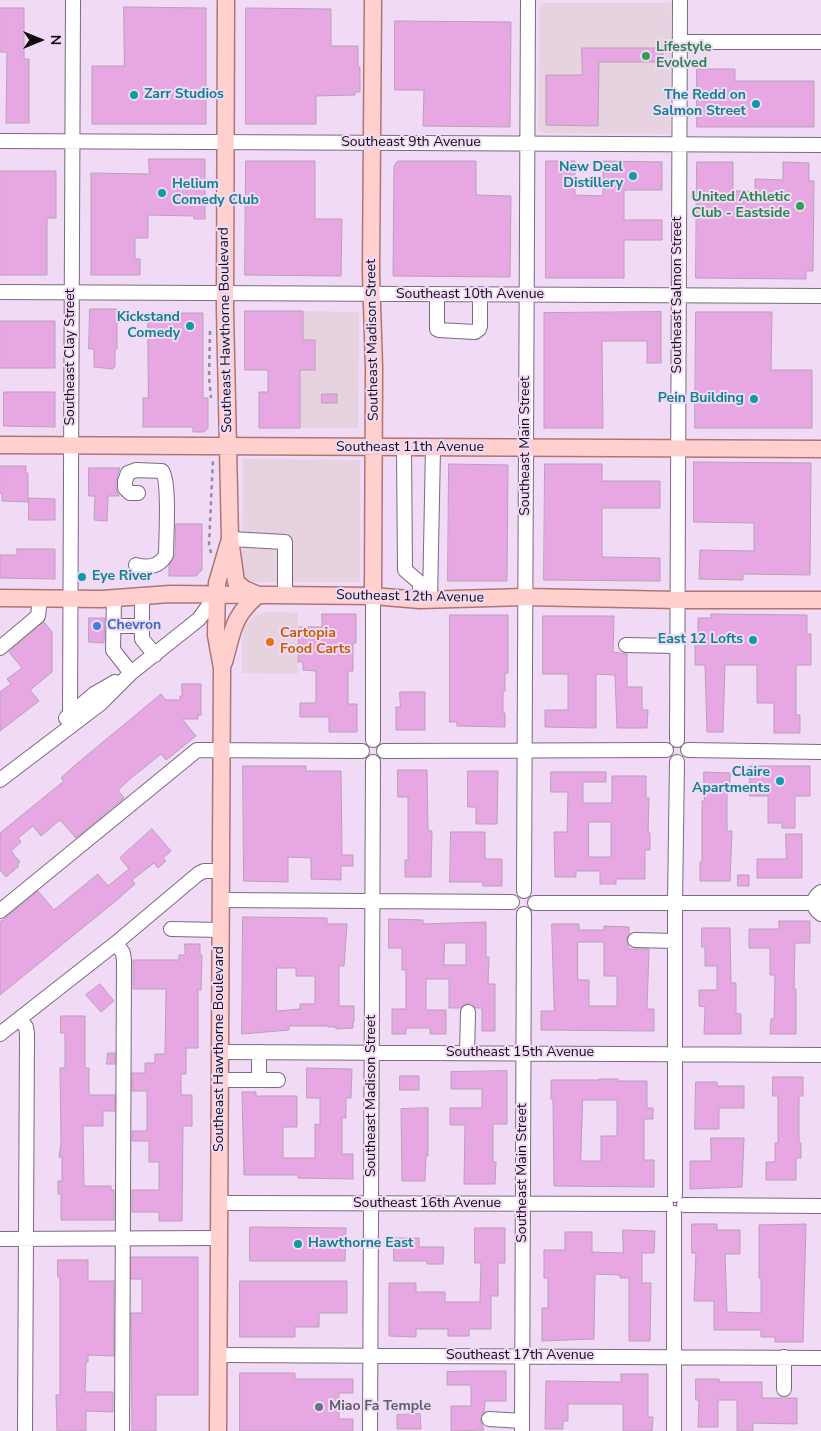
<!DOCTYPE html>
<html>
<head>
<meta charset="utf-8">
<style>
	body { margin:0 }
	#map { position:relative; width:821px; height:1431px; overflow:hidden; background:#f0daf5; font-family:"Nunito Sans",sans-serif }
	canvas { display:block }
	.north { position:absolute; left:15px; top:15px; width:50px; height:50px; -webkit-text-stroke:4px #f0daf5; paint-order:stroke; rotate:90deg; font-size:14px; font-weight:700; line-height:20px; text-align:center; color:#120b13 }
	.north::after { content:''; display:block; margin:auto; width:18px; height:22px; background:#120b13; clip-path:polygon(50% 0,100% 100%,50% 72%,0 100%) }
</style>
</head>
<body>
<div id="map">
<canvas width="821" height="1431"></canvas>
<div class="north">N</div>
</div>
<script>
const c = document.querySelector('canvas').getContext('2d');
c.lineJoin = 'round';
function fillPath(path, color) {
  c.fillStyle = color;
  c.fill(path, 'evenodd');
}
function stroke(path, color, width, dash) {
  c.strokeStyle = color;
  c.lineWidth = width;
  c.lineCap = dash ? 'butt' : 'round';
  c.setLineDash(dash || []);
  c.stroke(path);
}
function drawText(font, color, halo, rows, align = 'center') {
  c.font = font + ' "Nunito Sans",sans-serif';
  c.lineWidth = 4;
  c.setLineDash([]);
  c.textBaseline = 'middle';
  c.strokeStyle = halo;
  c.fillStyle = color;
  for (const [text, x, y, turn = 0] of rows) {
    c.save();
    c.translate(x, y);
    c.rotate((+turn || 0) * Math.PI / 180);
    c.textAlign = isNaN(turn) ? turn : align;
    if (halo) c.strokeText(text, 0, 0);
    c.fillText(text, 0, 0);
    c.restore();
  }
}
const commercial = new Path2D(`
	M545 3H671L670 134 544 133 540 131 538 129 539 8Z
	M303 311 359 312 358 428H300V370H315V340H303Z
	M243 459 360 460V582H242Z
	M265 612 298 613V674L242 673V641L245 626 254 616Z`);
const building = new Path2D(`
	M124 7 206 8V124H92V66H124Z
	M0 8H24V59H29V123H6L7 52H0Z
	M246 8 331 9V46H358V67H360V92H355V95L316 96V124H246Z
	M395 21 511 22 510 127 423 126 424 90H395Z
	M582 48H663V62H599L598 126 546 125V75H582Z
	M697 69H735V81H814V127H697Z
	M149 159H205V219H194V216L148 215V238H135V259H140V275H91V173L149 174Z
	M246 161H315V219H342L341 276 245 275Z
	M398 161H476V195L511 196 510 277 393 276 394 166Z
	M546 161H575V195L603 196V161L662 162V190H624V220H662V240H624V278H546Z
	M697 162H733V191H755V179L783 180V162L809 163V181H814L813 271H806V279L696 278Z
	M0 171H56V218H47V275H0Z
	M90 309H117V349H115V367H113V369L94 367V349H89Z
	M245 311H303V340H315V370H300V428H259V392H268V370H245Z
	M661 312V363H647V341H602L603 428H544V313Z
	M696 312H772L771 370H812V428H695Z
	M148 313H203V398H208V428L204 432H193V427H143V398H148Z
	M0 321H55V368H0Z
	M4 392H55V427L4 426Z
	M322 394H337V403H322Z
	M694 462 811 463 810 575 743 574V580L699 579 700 550 754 551V523L694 522Z
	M449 464 508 465 507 581H448Z
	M545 464H602V481H660V508H602V557L660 558V581L544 580Z
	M0 466H26V473H28V502L2 501V493H0Z
	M89 468H120L116 481V489L119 496H108L107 521 94 520 95 496H89Z
	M29 498 55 499V520H29Z
	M176 524H202V570L196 576H169V565L175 555Z
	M17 549H55V579L0 578V555H17Z
	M322 614H356V643H353V671H348V704H357V732H329V717H300V703H316V671L303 670V662H298L299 627H322Z
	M711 614 807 615V634H811V665H796V715H800V733H774V703H757V665H725L723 732H707L705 665H695V633H698V618H711Z
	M450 615H508V673H505V691H503V713H505V727L457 726V722H450Z
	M543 616H614L613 652 627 654V687H642V710H648L647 728H617L615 675 596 674V728L545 727V710H568V674H543Z
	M89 618H105L104 643 89 642Z
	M44 622 52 632V672L30 690 39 701 0 731V692L11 684 7 679 22 668 9 652Z
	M182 684H201V715H198V719H182L196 736 166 760 161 754 130 779 118 790 124 798 76 838 60 820 41 836 33 826 18 838 21 842 11 851 20 862 17 864 19 866 6 877 0 870V833L64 781 61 778 74 766 161 694 166 700H180V696H182Z
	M400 692H425V730H396V707H400Z
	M243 766H306V771H341L342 855H353V866H341V880L311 879V858L288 857V882L244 881Z
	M750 766H810V796H795V828H782V823H768V796H750Z
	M398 770H427L428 831H432L431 877H405V860H408V797H398Z
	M468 771H498L497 824H476V807H468Z
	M551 772H606V782H583V803H612V776H646V798H649L648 833H650V850H645V879H616V884H600V871H576V877H555L554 832H567L568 792H551ZM589 822H611V857H589Z
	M704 772 730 773V792H727V831H732L730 881H700V862H702V801H704Z
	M152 829 171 851 163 858 166 861 158 868 154 863 132 880 135 884 118 899 0 995V922L38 891 54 910 98 874 108 886 129 869 120 858Z
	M451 832H485V859H502V886H483V882H450Z
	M786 834H802V878H757V859H786Z
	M738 875H749V886H738Z
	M243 917 327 918V924H347L344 966H339V1006H354V1022H353V1028L336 1029V1027H328V1026H289V1030L242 1034ZM277 968H296V976H315V1004H300V1009L277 1011Z
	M389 919 423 920V924L486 922V957H489L488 984H495V1031H482V1008H476L472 1004 468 1003 460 1008H449V979H426V1010H446V1034H430V1028H406V1034H392V1009H406V970H402V948H389ZM445 943H466V965H444Z
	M779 921H810V943H795L794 989H796V1034H770L771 1019H774L775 975H770V948H749V929H779Z
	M552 924H579V930H604V926L629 927V934L626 940 629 949H649L647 1009H654V1031L541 1030V1011H554ZM578 942H604V976H617V1006H589V980H578Z
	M702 928H730L731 983H736V1013L741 1014V1034H704L705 1007 699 1006V990H717V966H705V947H702Z
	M185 944H200V955H202L201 990H198V1048H186V1074H181V1095H192V1126H183L182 1221H159V1212H132V1190H159V1162H149V1141H132V1131H147V1091H132V1073H145V1063H155V1054H165L166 989H133V960H179V955H185Z
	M100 984 114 1001 101 1012 86 995Z
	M61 1016H85V1068H89V1095H115V1111H103V1126H83L84 1186H111V1190H114V1220H61V1194H58V1181H62V1157H59L61 1143 60 1068H65V1033H61Z
	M108 1053H115V1064H107Z
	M307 1068 352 1069 351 1098H346V1118H342V1154H353V1179L298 1178V1175H244L242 1092H256V1096H297V1127H283V1158H315V1124L320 1125V1098H307Z
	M507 1071V1124H493V1162H496L495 1184H464L465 1125H450V1108H482V1089H451V1072Z
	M400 1076H419V1090H400Z
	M773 1077H803V1096H799V1143H801V1158H796V1180H766V1162H775V1143H778V1096H773Z
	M599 1079H618V1081H647V1108H653V1119H644V1160H654V1187L554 1186 553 1099H551V1080H599ZM583 1100H617V1136H601V1161H581Z
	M696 1082H717V1086H744V1108H719V1129H695Z
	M428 1108V1156H426L425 1181H402L401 1109Z
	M711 1138H744L742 1187 690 1189V1161H711Z
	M692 1224H717V1230H740V1254H725L727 1312 761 1313V1278H759V1225L806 1224 803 1342H775V1337H761V1330H714V1301H694L696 1253H692Z
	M250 1227 346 1228 345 1261H250Z
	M475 1228H505V1263H498V1296H491V1329H469V1336H448V1329H416V1337L389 1336V1283H416V1292H445V1302H480L481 1263H475Z
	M623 1230 655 1231 654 1253H642V1283H651L650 1341H629V1278H620V1275L595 1274 594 1339 542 1341V1308H548V1278H544V1250H565V1232H592V1252L623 1253Z
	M394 1238H419V1247H444L443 1264H427V1261H394Z
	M131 1257H198V1395H156V1431H132L131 1313H142V1279H131Z
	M58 1260H88V1281H114V1356L88 1355V1362H86L85 1392H113V1412L86 1411V1431H57L56 1395H60V1277H58Z
	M240 1281H347V1313H319V1327H295V1337H240Z
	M471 1371H506V1401H485L484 1412 480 1419 484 1430 451 1431V1406H471V1385H447V1372Z
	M240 1373H295V1379H353V1393H339V1419H353V1431H240Z
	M621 1374H648V1417H653L652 1431H623V1404H568V1421H563V1429H545L546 1381 621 1382Z
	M696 1379H719V1382H762V1398H797V1424L753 1423V1431H737V1400H718V1427H698L699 1400H696Z
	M420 1414 421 1429H397V1415Z`);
const path = new Path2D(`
	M210 331 209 377 211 398
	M211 553 209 545 213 459`);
const minor = new Path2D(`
	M679 42H821
	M0 141 821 145
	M0 292 821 296
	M437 295V329L439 330 475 332 479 329 480 326V295
	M404 448 405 570 420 583V600
	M230 539 285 542V595
	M136 565C148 568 159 567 166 555 166 539 170 481 162 471L136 470 128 473 125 481V488L130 493H138
	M142 595V639L155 655
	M114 598 113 650 131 673
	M430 600 433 448
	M114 626H142
	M626 645 677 646
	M0 648 38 616 40 599
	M70 714 73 0
	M66 718 94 694 115 682
	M373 740V596
	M677 740 680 0
	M688 750 821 752
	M384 751 666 750
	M0 780 100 704 131 673 199 619 217 594
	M524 891 528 0
	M821 892C812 898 812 908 821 914
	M221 900 512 902
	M535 903H814
	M0 911 197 750 362 751
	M171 929 221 930
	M635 940 675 941
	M116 943 123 953 124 960 122 1431
	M19 1019 26 1027 27 1034 25 1431
	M0 1034 116 943 198 874 204 871H221
	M220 1052 821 1055
	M467 1053 468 1012
	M220 1080H259V1052
	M259 1080H278
	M675 1195V903L677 762
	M219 1203 666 1204
	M684 1205 821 1206
	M0 1239 219 1238
	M218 1355 821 1358
	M784 1357V1389
	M489 1419 522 1421
	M370 1431 373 762
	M522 1431 524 914
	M674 1431V1213`);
const major = new Path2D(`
	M226 0 225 310 230 539 236 582 244 589 256 594
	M373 0 371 272 374 368 373 596
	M0 445 821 449
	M0 598 102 599 170 594 373 596 420 600 525 597 677 600H821
	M224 662C233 631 232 617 258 595
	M218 1431 222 668 216 635 217 583 230 539`);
const markers = [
	[646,56,5,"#2e9e5b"],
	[134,95,5,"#0f9aa8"],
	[756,104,5,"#0f9aa8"],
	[633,176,5,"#0f9aa8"],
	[162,193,5,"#0f9aa8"],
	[800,206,5,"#2e9e5b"],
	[190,326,5,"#0f9aa8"],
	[754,399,5,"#0f9aa8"],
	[82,577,5,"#0f9aa8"],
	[97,626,5,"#3f7fe0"],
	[753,640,5,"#0f9aa8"],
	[270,642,5,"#e8710a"],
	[780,781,5,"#0f9aa8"],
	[298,1244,5,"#0f9aa8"],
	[319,1407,5,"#6b7280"]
];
const leisureNames = [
	["Lifestyle",656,48],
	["Evolved",656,64],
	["United Athletic",790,198,"right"],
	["Club - Eastside",790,214,"right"]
];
const cultureNames = [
	["Zarr Studios",144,95,"left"],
	["The Redd on",746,96],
	["Salmon Street",746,112],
	["New Deal",623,168],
	["Distillery",623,184],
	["Helium",172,185,"left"],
	["Comedy Club",172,201,"left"],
	["Kickstand",180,318],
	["Comedy",180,334],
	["Pein Building",744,399],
	["Eye River",92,577,"left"],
	["East 12 Lofts",743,640],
	["Claire",770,773],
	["Apartments",770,789],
	["Hawthorne East",308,1244,"left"]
];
const streetNames = [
	["Southeast 9th Avenue",411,143],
	["Southeast 10th Avenue",470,295],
	["Southeast Salmon Street",678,295,-90],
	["Southeast Hawthorne Boulevard",226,330,-91],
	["Southeast Madison Street",373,340,-91],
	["Southeast Clay Street",71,357,-90],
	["Southeast Main Street",526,446,-90],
	["Southeast 11th Avenue",410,448],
	["Southeast 12th Avenue",410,597,1],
	["Southeast Hawthorne Boulevard",220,1049,-90],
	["Southeast 15th Avenue",520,1053],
	["Southeast Madison Street",372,1096,-90],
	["Southeast Main Street",523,1173,-90],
	["Southeast 16th Avenue",427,1204],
	["Southeast 17th Avenue",520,1356]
];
const shopNames = [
	["Chevron",107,626]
];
const foodNames = [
	["Cartopia",280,634],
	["Food Carts",280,650]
];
const worshipNames = [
	["Miao Fa Temple",329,1407]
];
fillPath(commercial, '#e7d2e0');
fillPath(building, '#e7a7e3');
stroke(building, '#b9a0b7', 1);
stroke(minor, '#7c6980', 16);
stroke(major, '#ac7677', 19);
stroke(path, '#97879a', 2.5, [4, 4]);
stroke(minor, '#fff', 14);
stroke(major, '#ffd0ce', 16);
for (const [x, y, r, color] of markers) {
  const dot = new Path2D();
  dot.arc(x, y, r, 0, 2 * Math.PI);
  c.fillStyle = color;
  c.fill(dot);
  stroke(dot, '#f0daf5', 2);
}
drawText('bold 14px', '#27864d', '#f0daf5', leisureNames, 'left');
drawText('bold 14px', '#0d838f', '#f0daf5', cultureNames, 'right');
drawText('14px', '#120b13', '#f0daf5', streetNames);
drawText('bold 14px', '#366cbe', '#f0daf5', shopNames, 'left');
drawText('bold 14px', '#c56008', '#f0daf5', foodNames, 'left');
drawText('bold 14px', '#5b616d', '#f0daf5', worshipNames, 'left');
</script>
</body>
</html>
